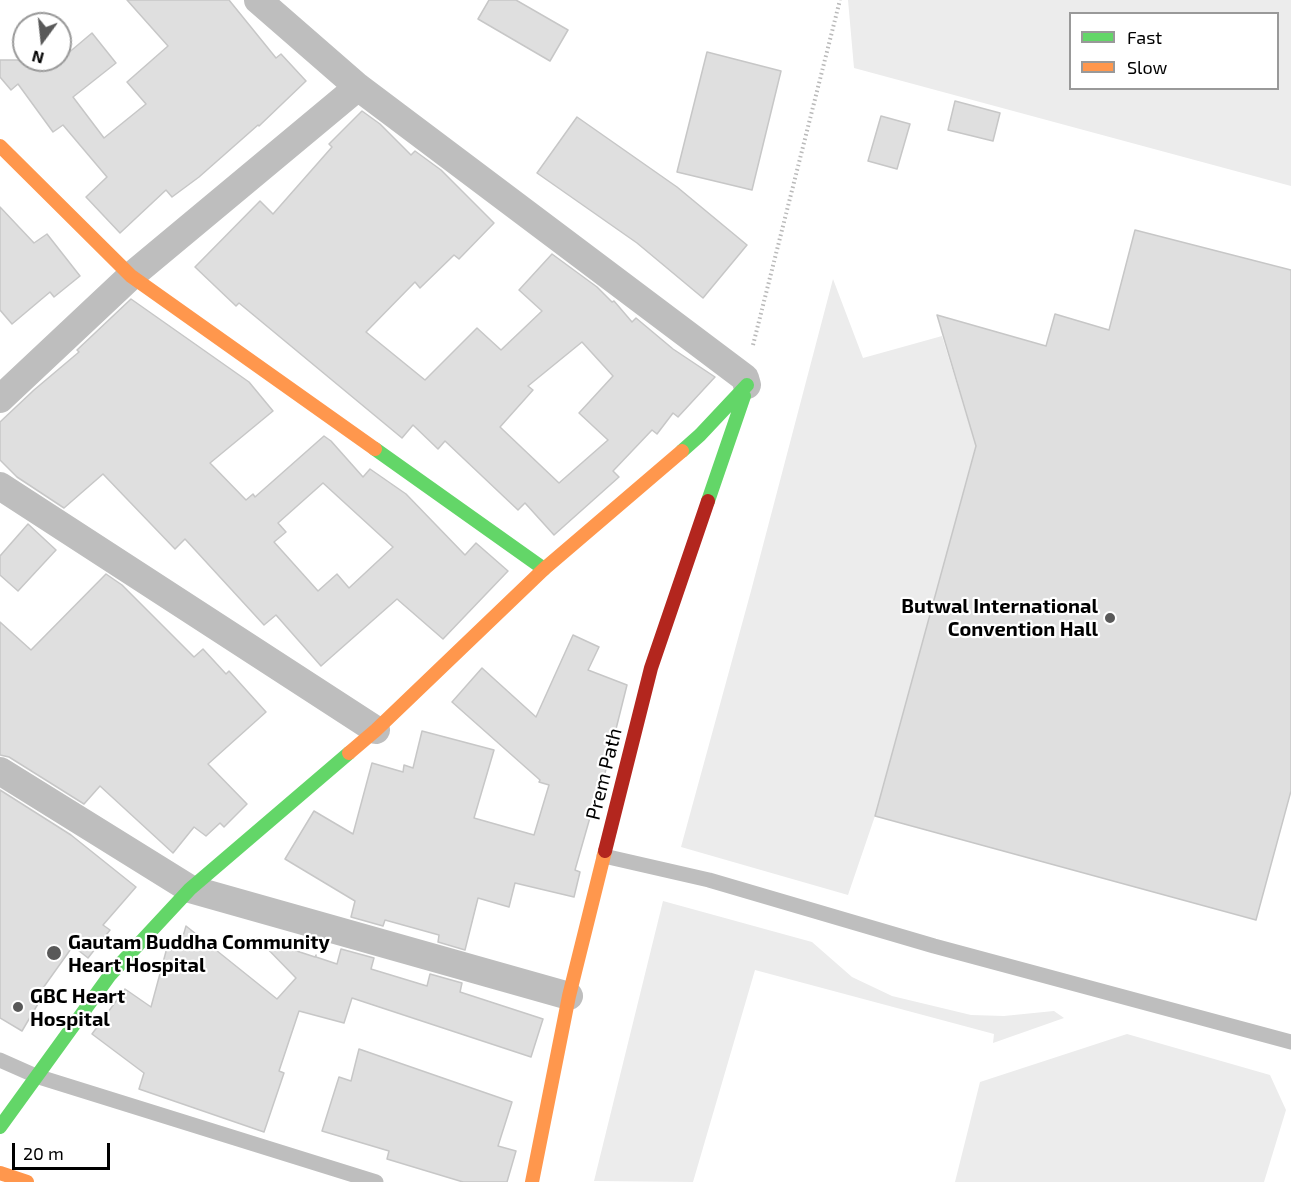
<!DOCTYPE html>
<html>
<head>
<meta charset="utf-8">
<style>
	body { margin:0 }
	#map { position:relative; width:1291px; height:1182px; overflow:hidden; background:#fff; font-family:"Exo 2",sans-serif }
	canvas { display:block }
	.legend { position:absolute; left:1069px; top:12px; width:210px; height:78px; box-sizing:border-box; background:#fff; border:2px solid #999; margin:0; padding:8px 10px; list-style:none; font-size:18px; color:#000 }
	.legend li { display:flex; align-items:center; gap:12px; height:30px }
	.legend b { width:30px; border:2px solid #999 }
	.north { position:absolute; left:12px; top:12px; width:60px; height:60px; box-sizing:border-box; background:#fff; border:2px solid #999; border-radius:50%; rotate:195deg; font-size:16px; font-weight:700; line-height:24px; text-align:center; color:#000 }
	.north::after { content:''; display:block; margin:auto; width:21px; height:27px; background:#595959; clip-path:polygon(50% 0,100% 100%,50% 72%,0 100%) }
	.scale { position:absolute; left:12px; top:1143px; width:98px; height:27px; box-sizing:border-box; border:3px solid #000; border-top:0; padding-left:8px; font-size:18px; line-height:21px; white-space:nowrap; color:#000; -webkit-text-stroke:4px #fff; paint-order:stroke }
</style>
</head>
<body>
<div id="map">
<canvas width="1291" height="1182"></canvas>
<ul class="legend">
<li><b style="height:8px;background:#63d668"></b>Fast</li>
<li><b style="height:8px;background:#ff974d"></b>Slow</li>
</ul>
<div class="north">N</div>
<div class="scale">20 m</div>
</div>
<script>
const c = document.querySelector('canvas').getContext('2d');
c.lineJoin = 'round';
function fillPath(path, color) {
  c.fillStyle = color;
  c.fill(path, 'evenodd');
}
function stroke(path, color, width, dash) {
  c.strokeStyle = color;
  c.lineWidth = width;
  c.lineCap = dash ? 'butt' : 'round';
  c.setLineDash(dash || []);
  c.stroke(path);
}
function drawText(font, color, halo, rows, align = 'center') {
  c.font = font + ' "Exo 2",sans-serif';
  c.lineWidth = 4.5;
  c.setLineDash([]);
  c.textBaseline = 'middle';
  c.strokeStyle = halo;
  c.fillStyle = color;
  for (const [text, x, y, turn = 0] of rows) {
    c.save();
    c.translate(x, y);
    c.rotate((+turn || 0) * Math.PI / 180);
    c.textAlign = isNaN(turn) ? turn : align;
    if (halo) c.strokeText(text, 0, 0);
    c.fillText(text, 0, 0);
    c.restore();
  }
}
const green = new Path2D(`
	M848 0H1291V186L854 68ZM1070 14H1278V88H1070Z
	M833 279 863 358 942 336 976 446 875 816 848 895 681 847 751 591Z
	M663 901 812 942 852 977 892 996 971 1015 1004 1016 1054 1011 1064 1018 993 1043 994 1034 755 970 693 1182 594 1181Z
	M1127 1034 1270 1075 1286 1110 1264 1182H955L980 1082Z`);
const building = new Path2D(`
	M127 0H229L276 58 281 54 306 81 259 126 258 125 199 177 172 197 166 190 120 233 86 197 107 177 63 125 53 132 18 84 11 90 0 77V60H60L92 33 116 63 73 97 104 138 146 104 127 82 168 46Z
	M489 0H516L568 30 550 61 478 19Z
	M707 52 781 71 752 190 677 172Z
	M955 101 1000 113 993 141 948 130Z
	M362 111 380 124 411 155 415 151 441 170 494 223 459 259 454 255 420 288 415 282 366 332 425 380 477 328 501 350 542 311 519 290 552 254 597 287 612 302 614 301 632 322 636 318 673 349 715 377 678 417 673 413 657 434 652 430 613 471 619 477 554 535 525 503 518 510 445 441 438 449 413 425 402 438 239 303 236 306 195 267 260 201 273 214 332 147 329 144ZM582 342 613 376 579 413 608 440 559 483 500 427 533 390 528 386Z
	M881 116 910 124 897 169 868 161Z
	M577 117 677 187 747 245 703 298 637 243 537 173Z
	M0 207 34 243 47 234 80 276 54 297 50 292 12 324 0 310Z
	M1135 230 1291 270V791L1256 920 875 816 976 446 937 315 1046 346 1055 314 1109 330Z
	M131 299 249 382 273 411 210 463 246 500 253 494 255 497 324 436 331 441 363 477 370 469 406 494 465 555 476 543 508 571 443 639 397 599 321 666 276 615 264 625 185 539 175 549 103 474 64 508 17 477 0 460V422L34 390 79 352 77 350ZM323 483 393 547 349 588 337 574 318 591 274 542 286 532 278 523Z
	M28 524 56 550 18 591 0 575V556Z
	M106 574 122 585 194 657 203 649 226 674 229 671 266 712 208 764 247 804 224 827 220 823 206 836 194 827 173 853 100 786 84 804 9 757 0 755V622L31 650Z
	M573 635 599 647 588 670 627 685 604 777 591 814 575 870 580 872 574 897 515 883 509 907 478 898 465 950 438 942 439 935 385 920 383 926 351 917 355 901 285 859 314 811 353 834 372 763 403 772 404 765 413 768 422 731 494 750 474 818 534 835 549 785 539 782 540 780 452 702 482 668 536 717Z
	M0 790 71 835 136 887 103 925 110 930 88 958 73 946 38 995 42 997 22 1031 0 1018Z
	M186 926 277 999 296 978 257 938 315 957 316 955V957L337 964 341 949 374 958 371 969 427 986 430 974 462 983 460 992 543 1019 531 1057 352 998 344 1023 299 1011 279 1071 284 1073 264 1132 139 1089 144 1073 92 1034 125 989 151 1007 168 944 180 947Z
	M359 1049 512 1102 498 1146 516 1151 507 1182H463L387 1159 389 1151 322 1131 339 1077 351 1081Z`);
const path = new Path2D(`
	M753 345 840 0`);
const lane = new Path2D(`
	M604 856 709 880 934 946 1291 1042
	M0 1060 36 1076 376 1182`);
const street = new Path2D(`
	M258 0 358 87 745 378 747 385
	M0 399 131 276 358 87
	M0 486 376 730
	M0 771 190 889 569 996`);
const fast = new Path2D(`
	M375 449 544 569
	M682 451 700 435 747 385
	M708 501 744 396
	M0 1127 110 975 190 889 349 753`);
const slow = new Path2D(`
	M0 146 131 276 375 449
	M349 753 376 730 544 569 682 451
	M0 1173 27 1182
	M532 1182 569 996 605 851`);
const jam = new Path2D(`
	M605 851 651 668 708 501`);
const markers = [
	[1110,618,6,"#595959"],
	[54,953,8,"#595959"],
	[18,1007,6,"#595959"]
];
const poiNames = [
	["Butwal International",1098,606,"right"],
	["Convention Hall",1098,629,"right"],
	["Gautam Buddha Community",68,942],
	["Heart Hospital",68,965],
	["GBC Heart",30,996],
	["Hospital",30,1019]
];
const streetNames = [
	["Prem Path",604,774,-76]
];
fillPath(green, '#ececec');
fillPath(building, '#dfdfdf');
stroke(building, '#c7c7c7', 1.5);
stroke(path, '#b9b9b9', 4, [1.5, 3]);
stroke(lane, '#bebebe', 15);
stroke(street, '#bebebe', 28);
stroke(fast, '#63d668', 14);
stroke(slow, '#ff974d', 14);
stroke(jam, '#b3261e', 14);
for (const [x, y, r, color] of markers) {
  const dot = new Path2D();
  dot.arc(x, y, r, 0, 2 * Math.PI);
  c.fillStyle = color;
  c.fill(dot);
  stroke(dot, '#fff', 2);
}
drawText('bold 20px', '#000', '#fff', poiNames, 'left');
drawText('20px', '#000', '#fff', streetNames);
</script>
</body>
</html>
